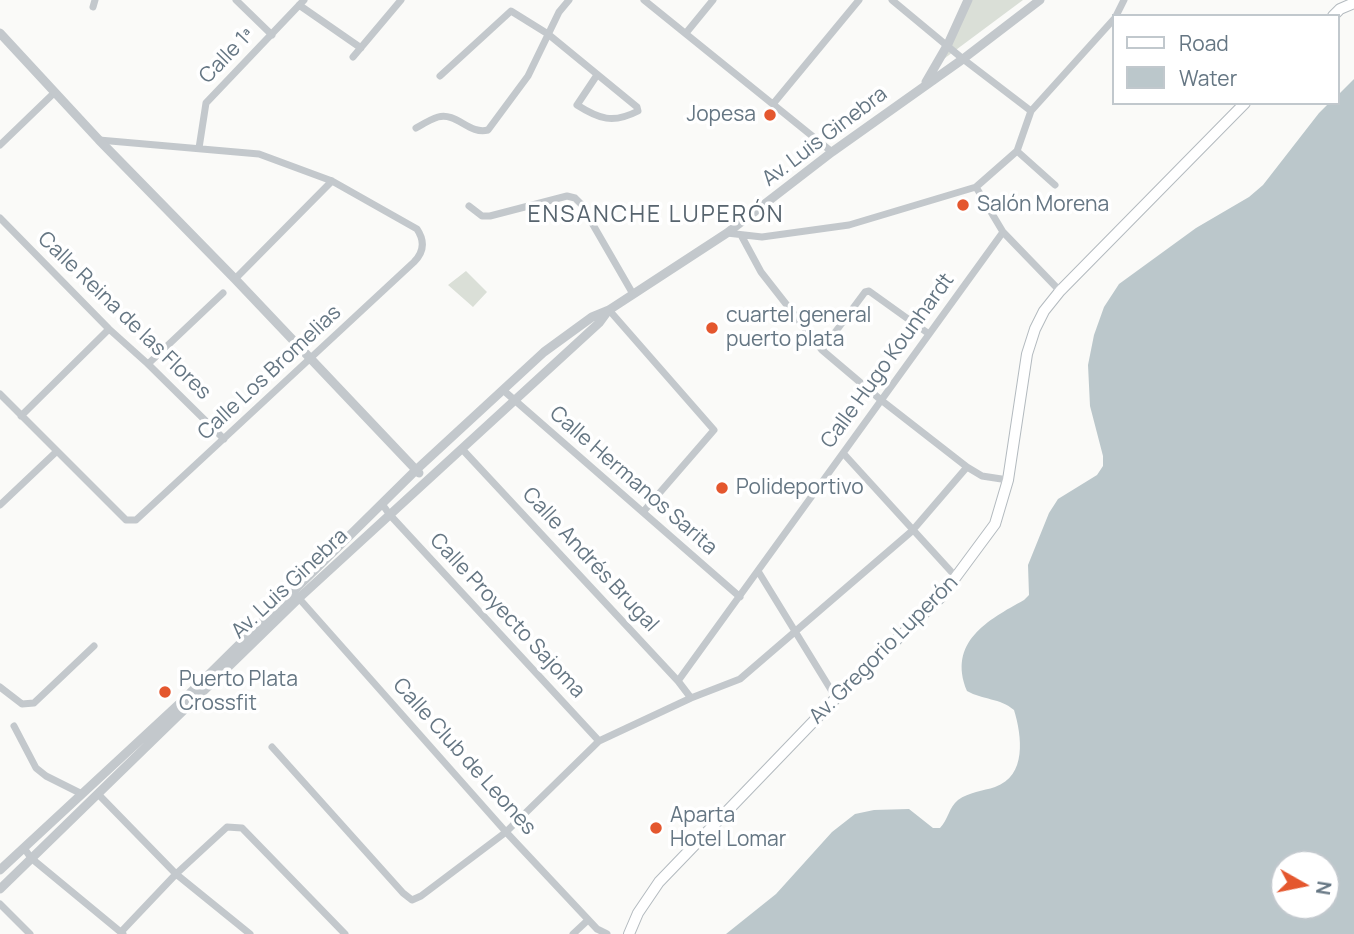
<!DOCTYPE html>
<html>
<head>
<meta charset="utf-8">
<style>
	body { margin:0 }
	#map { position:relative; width:1354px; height:934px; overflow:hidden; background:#fafaf8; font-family:Manrope,sans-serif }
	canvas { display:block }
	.legend { position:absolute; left:1112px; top:14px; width:228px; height:91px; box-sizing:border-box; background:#fff; border:2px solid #c1c8cd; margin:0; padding:9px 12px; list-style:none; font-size:21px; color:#657683 }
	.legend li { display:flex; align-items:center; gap:14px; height:35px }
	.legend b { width:35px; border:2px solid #c1c8cd }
	.north { position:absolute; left:1270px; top:850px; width:70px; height:70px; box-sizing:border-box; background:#fff; border:2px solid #c1c8cd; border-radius:50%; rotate:99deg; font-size:19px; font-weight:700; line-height:28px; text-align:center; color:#657683 }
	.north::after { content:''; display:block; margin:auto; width:24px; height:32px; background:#e4572e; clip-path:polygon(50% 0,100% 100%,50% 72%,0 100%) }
</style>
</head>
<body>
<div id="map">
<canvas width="1354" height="934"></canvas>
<ul class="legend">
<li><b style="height:9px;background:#fff"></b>Road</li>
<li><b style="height:19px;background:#bbc7cb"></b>Water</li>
</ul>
<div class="north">N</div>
</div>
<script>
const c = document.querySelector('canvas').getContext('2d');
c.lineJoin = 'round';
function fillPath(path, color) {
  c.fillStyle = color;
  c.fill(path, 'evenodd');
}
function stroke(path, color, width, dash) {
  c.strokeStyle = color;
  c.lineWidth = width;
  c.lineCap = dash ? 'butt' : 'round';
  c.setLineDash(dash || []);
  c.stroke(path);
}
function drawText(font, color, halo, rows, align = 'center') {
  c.font = font + ' Manrope,sans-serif';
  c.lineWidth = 7;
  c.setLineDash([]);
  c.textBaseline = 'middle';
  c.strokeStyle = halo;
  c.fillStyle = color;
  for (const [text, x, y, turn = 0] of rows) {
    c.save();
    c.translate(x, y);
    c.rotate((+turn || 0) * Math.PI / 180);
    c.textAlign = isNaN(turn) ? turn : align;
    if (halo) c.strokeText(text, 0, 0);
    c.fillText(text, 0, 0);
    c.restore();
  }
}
const green = new Path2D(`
	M968 0H1023L937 64Z
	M466 271 487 292 473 307 448 285Z`);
const water = new Path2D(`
	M1354 79V934H726L776 894 832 832 855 814 874 810 909 809 933 828H940C948 820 949 807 958 800 969 792 983 791 995 787 1027 776 1022 736 1014 710 1000 698 983 700 967 691 947 642 988 620 1024 600L1029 595 1028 565 1049 513 1058 499 1097 475 1103 466V456L1090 406 1088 365 1094 335 1104 307 1119 284 1196 228 1249 197 1263 185 1319 113 1329 103H1338V95ZM1326 864V906H1284V864Z`);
const minor = new Path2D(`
	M236 0 272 35
	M644 0 832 152
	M892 0 963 59 1031 111
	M299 5 361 48
	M93 7 95 0
	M1116 16 1124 0
	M686 33 713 0
	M353 57 401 0
	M440 76 511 11 548 34 637 107 638 111C613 124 599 119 577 105L597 75
	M773 104 859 0
	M416 128C423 124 431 119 438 117 457 112 469 135 488 130L528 76 559 12 569 0
	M0 145 54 93
	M199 148 206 103 304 0
	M1017 151 1055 185
	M976 187 1003 232 1060 291
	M469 206 482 216H490L567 196 575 198 581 204 633 294
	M0 218 109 329 148 364 224 439
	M727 233 762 237 849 225 976 187 1017 151 1031 111 1114 19
	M741 235 761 272 822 350 881 400 967 467 982 476 1008 480
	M235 279 332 181
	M609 310 714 430 643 512
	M822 350 865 292 869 291 929 334
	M148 364 223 293
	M503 390 740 597
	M0 394 126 520H136L414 262C424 252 425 241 417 229L332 181 259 154 99 140
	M21 416 109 329
	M462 449 678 681 691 698
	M843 453 957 578
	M382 504 390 515 599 741
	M0 505 56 452
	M758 571 836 698
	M296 595 506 832 597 929 607 934
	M678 681 1003 232
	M0 687 22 704 34 703 94 646
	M14 726 36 768 46 776 82 794
	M272 747 403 893 412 900 421 896 506 832 599 741 691 698 740 679 912 531 967 467
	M99 795 176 874 250 934
	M24 848 31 858 123 934
	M0 904 30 934
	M121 932 176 874 227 827 242 828 345 934
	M573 934 588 920`);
const tertiary = new Path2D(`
	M0 33 99 140 235 279 419 473
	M926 82 948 44 968 0
	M0 870 179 704 416 470 544 352 592 317 609 310 727 233 832 152 963 59 1040 0
	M0 889 299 598 599 323 607 312`);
const secondary = new Path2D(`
	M1333 16 1340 9 1354 3
	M629 934 638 913 659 882 836 698 941 597 995 524 1008 480 1027 354 1035 329 1044 311 1060 291 1245 103`);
const markers = [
	[770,115,7,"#e4572e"],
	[963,205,7,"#e4572e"],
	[712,328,7,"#e4572e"],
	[722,488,7,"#e4572e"],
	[165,692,7,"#e4572e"],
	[656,828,7,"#e4572e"]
];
const streetNames = [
	["Calle 1ª",227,56,-46],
	["Av. Luis Ginebra",825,137,-37],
	["Calle Reina de las Flores",124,316,44],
	["Calle Hugo Kounhardt",888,361,-54],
	["Calle Los Bromelias",270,373,-43],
	["Calle Hermanos Sarita",633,481,41],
	["Calle Andrés Brugal",590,560,47],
	["Av. Luis Ginebra",290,584,-43],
	["Calle Proyecto Sajoma",507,616,47],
	["Av. Gregorio Luperón",884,650,-45],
	["Calle Club de Leones",464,757,48]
];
const poiNames = [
	["Jopesa",756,115,"right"],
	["Salón Morena",977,205],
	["cuartel general",726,316],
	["puerto plata",726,340],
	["Polideportivo",736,488],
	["Puerto Plata",179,680],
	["Crossfit",179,704],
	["Aparta",670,816],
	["Hotel Lomar",670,840]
];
const neighbourhoodNames = [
	["ENSANCHE LUPERÓN",656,216]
];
fillPath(green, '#dadfd7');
fillPath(water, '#bbc7cb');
stroke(secondary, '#b3babf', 12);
stroke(minor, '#c3c8cc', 7);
stroke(tertiary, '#c3c8cc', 9);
stroke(secondary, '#fff', 10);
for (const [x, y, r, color] of markers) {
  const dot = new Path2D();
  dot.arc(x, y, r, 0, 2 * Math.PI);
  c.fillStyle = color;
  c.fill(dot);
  stroke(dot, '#fff', 2.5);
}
drawText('21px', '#657683', '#fff', streetNames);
drawText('21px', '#657683', '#fff', poiNames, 'left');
c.letterSpacing = '2px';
drawText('23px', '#57646e', '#fff', neighbourhoodNames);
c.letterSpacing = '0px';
</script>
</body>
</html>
